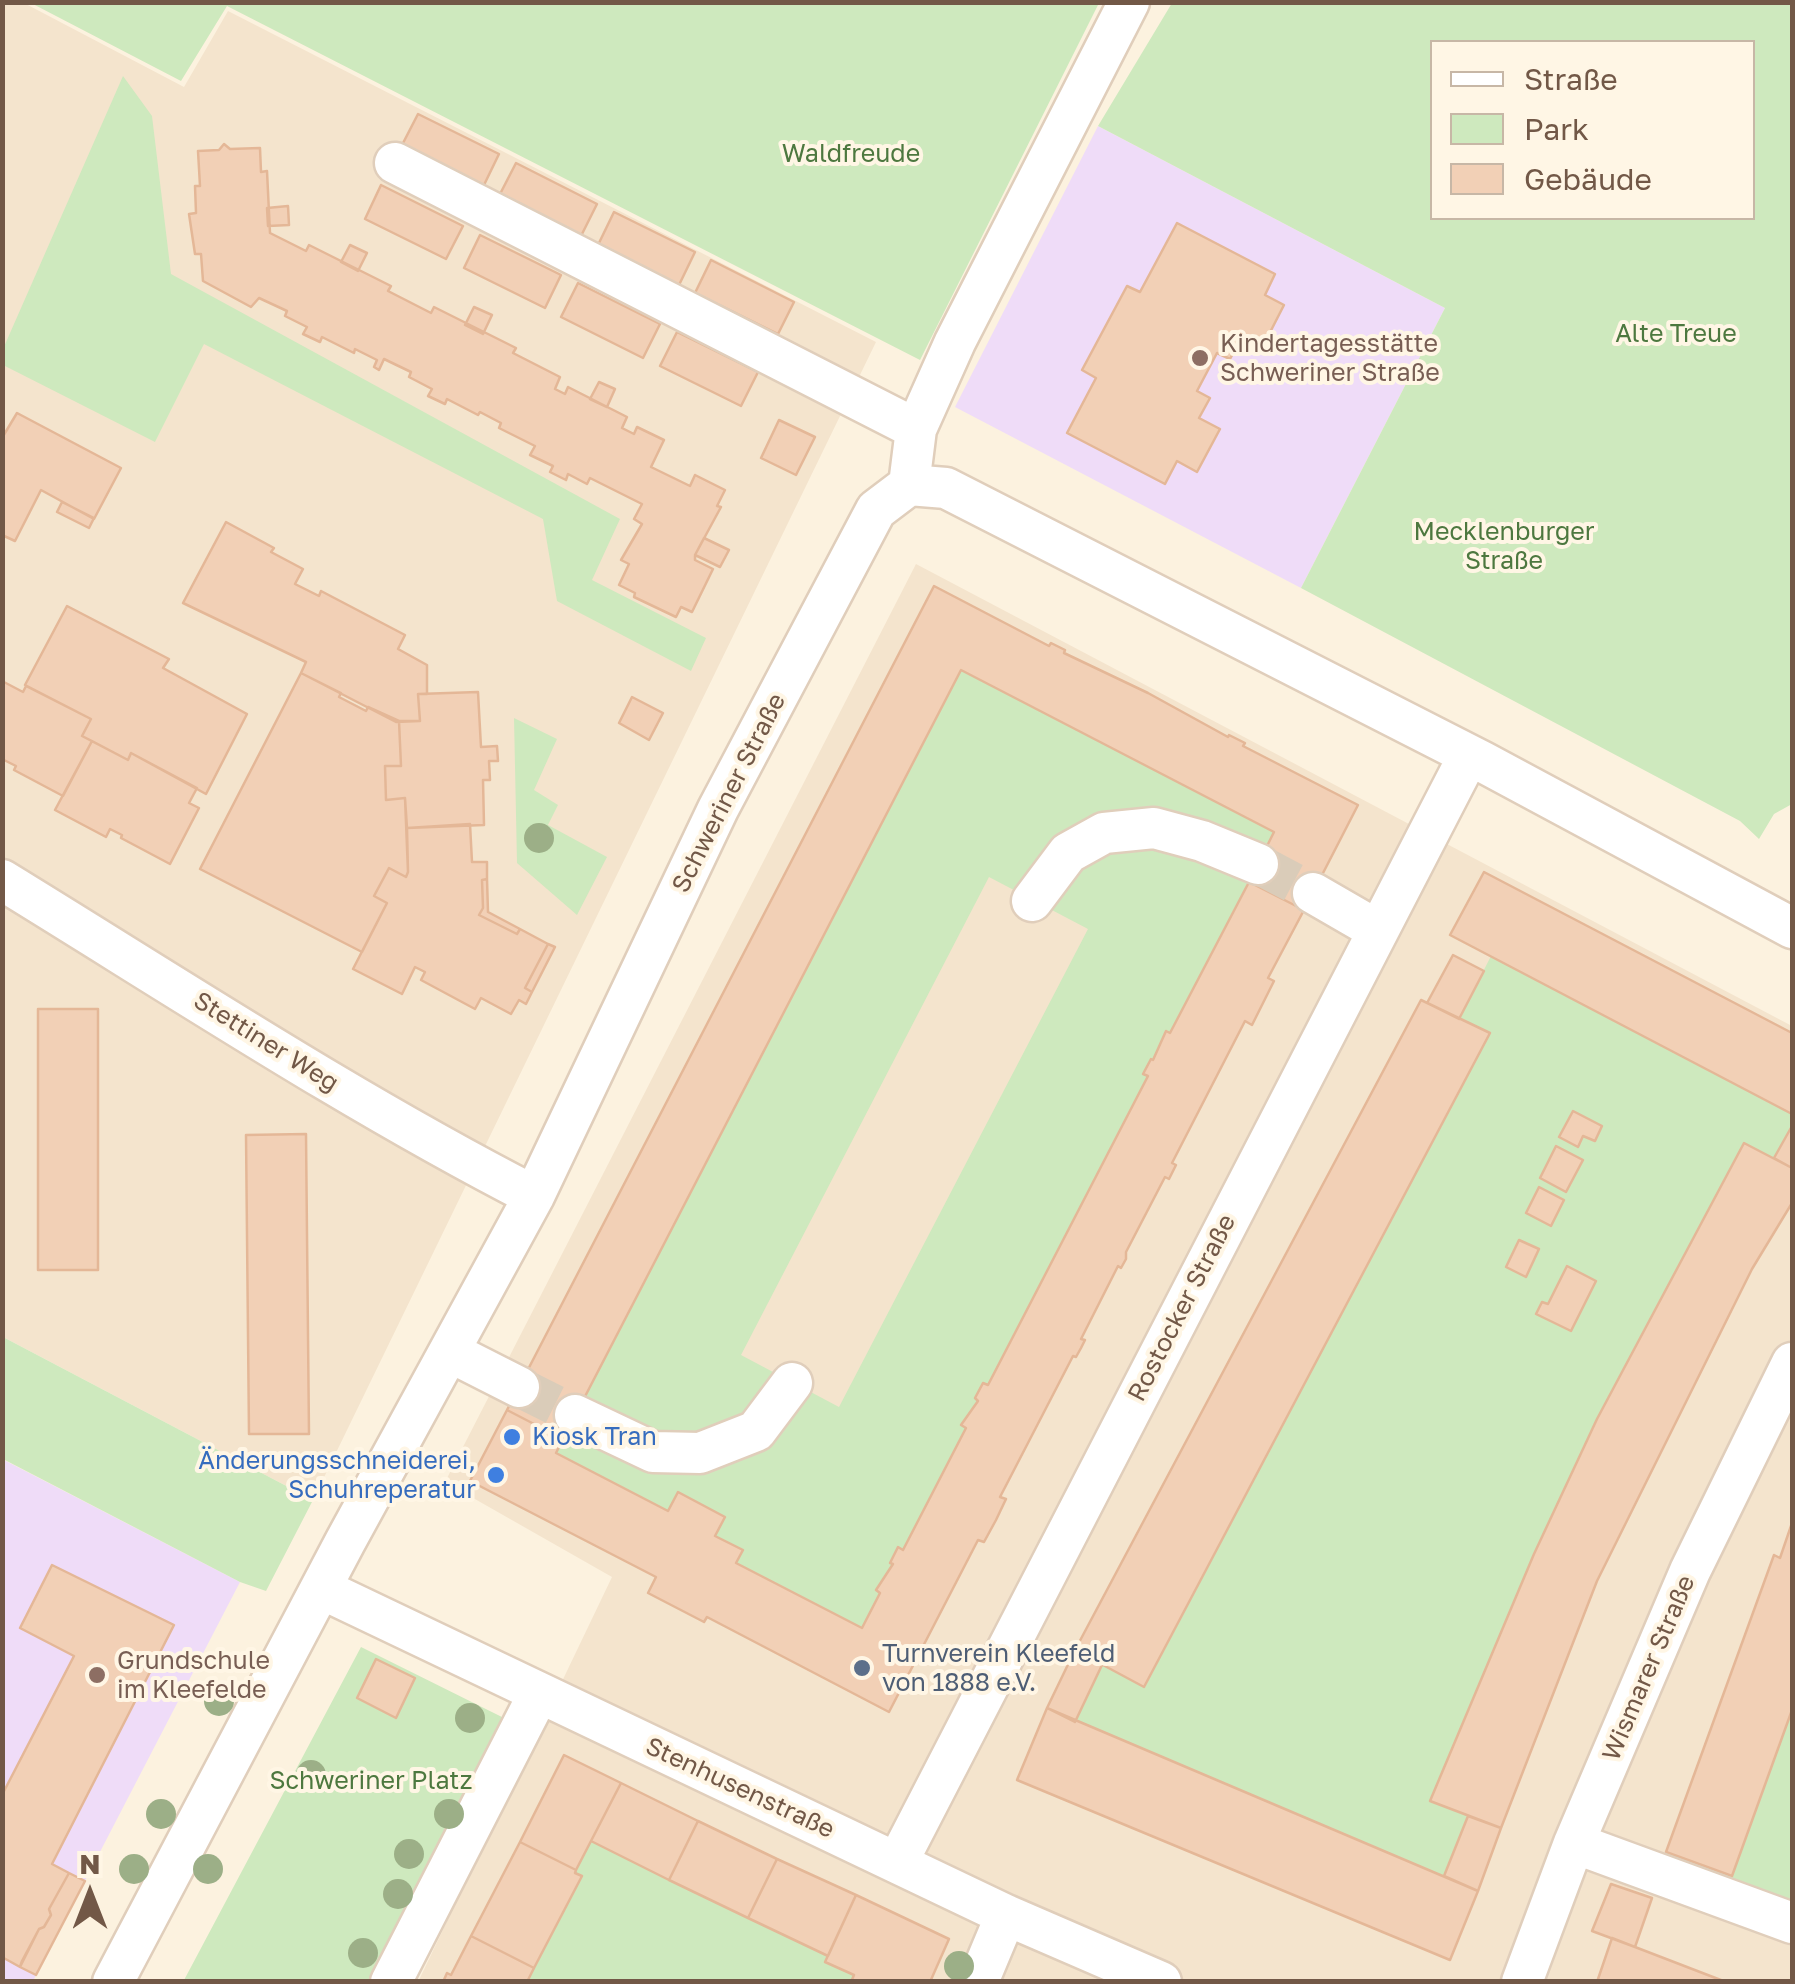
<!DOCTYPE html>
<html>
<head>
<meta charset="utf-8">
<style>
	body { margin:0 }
	#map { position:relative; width:1795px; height:1984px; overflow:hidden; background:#fcf2df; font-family:"Golos Text",sans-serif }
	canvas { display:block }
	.frame { position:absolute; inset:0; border:5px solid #725847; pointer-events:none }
	.legend { position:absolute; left:1430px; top:40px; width:325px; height:180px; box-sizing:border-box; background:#fff6e5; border:2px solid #c7b7a6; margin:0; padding:12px 18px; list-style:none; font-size:30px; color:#725847 }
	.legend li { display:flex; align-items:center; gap:20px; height:50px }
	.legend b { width:50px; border:2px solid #c7b7a6 }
	.north { position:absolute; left:40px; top:1844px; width:100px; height:100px; -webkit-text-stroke:8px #fff6e5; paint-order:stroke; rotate:0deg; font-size:28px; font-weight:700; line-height:40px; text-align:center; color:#725847 }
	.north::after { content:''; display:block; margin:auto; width:35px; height:45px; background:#725847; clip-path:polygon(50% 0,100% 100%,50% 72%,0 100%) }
</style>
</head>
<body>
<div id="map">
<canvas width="1795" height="1984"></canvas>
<div class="frame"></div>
<ul class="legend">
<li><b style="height:12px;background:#fff"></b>Straße</li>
<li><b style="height:28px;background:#cee9be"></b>Park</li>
<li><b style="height:28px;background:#f2d0b6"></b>Gebäude</li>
</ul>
<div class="north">N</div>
</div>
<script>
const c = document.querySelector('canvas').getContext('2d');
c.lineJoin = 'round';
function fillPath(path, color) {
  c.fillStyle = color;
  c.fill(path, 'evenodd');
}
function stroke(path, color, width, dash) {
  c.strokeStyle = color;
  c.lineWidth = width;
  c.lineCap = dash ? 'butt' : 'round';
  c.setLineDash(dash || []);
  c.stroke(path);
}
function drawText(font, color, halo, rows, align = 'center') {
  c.font = font + ' "Golos Text",sans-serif';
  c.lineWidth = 8;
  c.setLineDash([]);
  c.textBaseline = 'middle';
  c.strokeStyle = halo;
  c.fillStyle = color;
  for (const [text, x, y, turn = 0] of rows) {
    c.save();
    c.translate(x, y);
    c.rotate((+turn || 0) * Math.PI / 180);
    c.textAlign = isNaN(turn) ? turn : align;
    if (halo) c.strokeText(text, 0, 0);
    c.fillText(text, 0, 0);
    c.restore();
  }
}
const residential = new Path2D(`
	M2 3H24L184 87 228 11 876 342 313 1500 3 1337Z
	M916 564 1792 1026V1981L418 1982 612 1577 445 1482Z`);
const education = new Path2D(`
	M1098 126 1445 308 1301 588 955 407Z
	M2 1459 240 1582 33 1981H3Z`);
const green = new Path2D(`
	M31 3H1099L920 360 227 6 181 81Z
	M1172 3H1792V804L1774 814 1759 839 1740 821 1301 588 1445 308 1098 126ZM1432 42H1752V218H1432Z
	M123 76 152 116 171 274 620 519 592 580 706 638 691 671 557 601 543 519 204 344 155 442 3 365V349Z
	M961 670 1274 832 1170 1033 1165 1031 1153 1060 1151 1059 1143 1073 1148 1076 988 1385 983 1383 975 1398 978 1401 961 1425 966 1428 903 1550 897 1548 890 1562 893 1564 876 1590 880 1593 862 1628 736 1563 678 1493 668 1511 556 1453ZM989 877 1088 929 839 1407 741 1355Z
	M514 718 557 739 534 790 558 805 548 825 607 857 577 915 517 863Z
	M1491 956 1792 1114V1126L1774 1158 1744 1144 1597 1419 1534 1554 1430 1800 1468 1816 1444 1876 1075 1722 1102 1665 1145 1687 1489 1033 1459 1019Z
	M3 1337 313 1500 266 1591 240 1582 3 1459Z
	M361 1647 512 1722 380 1981 183 1982ZM376 1660 415 1678 395 1717 357 1698Z
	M1792 1709V1923L1656 1873 1666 1852 1732 1875Z
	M591 1841 828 1956 854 1975 851 1982H527L581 1876 575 1873Z`);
const building = new Path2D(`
	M418 114 499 154 483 187 401 147Z
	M224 144 230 149 260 148 261 172 267 171 270 233 306 251 309 245 391 286 388 291 431 313 434 307 516 348 513 353 560 377 555 389 565 394 568 387 627 417 622 428 634 434 637 427 664 440 651 467 690 486 695 475 725 490 717 506 721 507 695 555V560L713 569 692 612 681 607 676 617 634 597 635 593 619 585 629 564 621 560 642 524 634 519 642 504 590 478 587 484 568 474 566 480 550 472 553 466 530 455 535 446 499 428 501 423 480 412 478 415 447 399 445 404 428 396 432 389 409 377 411 372 384 359 379 370 374 367 377 360 355 349 354 353 322 337 320 342 303 334 307 327 285 316 287 311 259 298 251 307 203 281 201 254H195L189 214 196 213 195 186H200L198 151 219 150Z
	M516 163 597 204 581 236 499 196Z
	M381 185 463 226 446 259 365 219Z
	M288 206 289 225 268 226 267 208Z
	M614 212 695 252 679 285 598 245Z
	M1177 223 1275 274 1265 295 1284 305 1262 348 1242 337 1230 359 1217 353 1197 391 1210 398 1199 418 1220 429 1197 472 1177 461 1165 484 1067 433 1096 378 1082 370 1127 286 1140 292Z
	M480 235 561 275 545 308 464 268Z
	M350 245 367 253 358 271 341 262Z
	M711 260 794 302 778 334 695 293Z
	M578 283 660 324 643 358 561 317Z
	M474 307 492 315 483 334 465 325Z
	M677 332 758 372 741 406 660 366Z
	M599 382 615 389 607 407 590 399Z
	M17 413 121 468 94 519 41 490 15 541 2 535V438Z
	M779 420 815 437 796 475 761 458Z
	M62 502 94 518 89 528 57 512Z
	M226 522 274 548 271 552 303 569 295 584 319 596 321 591 405 635 398 649 427 665V694H418L420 721 396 722 301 673 306 662 183 603Z
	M704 538 729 550 720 567 695 555Z
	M934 586 1049 646 1051 643 1065 650 1064 653 1148 693 1228 737 1229 735 1245 743 1243 746 1358 805 1304 910 1249 882 1274 832 961 670 563 1439 507 1410Z
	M67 606 169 659 163 668 247 714 206 794 131 753 128 760 82 736 91 719 25 685Z
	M301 673 341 693 339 697 366 711 368 707 399 721 401 766H385L386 800 405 798 408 872 406 877 389 868 374 896 387 903 362 952 200 869Z
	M2 681 23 692 26 686 91 719 82 736 92 741 63 796 14 770 16 766 4 760 2 763Z
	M478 692 481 747 497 746 498 761H489L490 780H483L484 825 407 828 405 798 386 800 385 766H401L399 721H420L418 694Z
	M632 697 663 713 649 740 619 723Z
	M92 741 128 760 131 753 197 788 189 803 199 808 170 864 121 838 122 835 110 829 106 837 55 810Z
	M470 824 472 862H487V879L482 880 483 908 479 915 517 934 520 929 548 944 525 988 532 992 526 1004 519 1000 511 1014 481 998 475 1009 421 980 425 972 415 967 402 994 353 969 387 903 374 896 389 868 406 877 408 872 407 828Z
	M1484 872 1792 1033V1114L1450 935Z
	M487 879 488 912 520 929 517 934 479 915 483 908 482 880Z
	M1249 882 1304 910 1268 978 1274 981 1252 1025 1245 1021 1172 1163 1176 1165 1169 1179 1165 1177 1126 1252V1259L1121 1268 1118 1266 1081 1339 1085 1340 1081 1348 1076 1357 1073 1356 1000 1497 1006 1499 996 1520 984 1542 978 1540 889 1712 707 1617 704 1622 648 1593 656 1577 470 1481 507 1410 563 1439 556 1453 668 1511 678 1492 725 1517 715 1536 743 1550 736 1563 862 1628 880 1593 876 1590 893 1564 890 1563 898 1547 903 1550 966 1428 961 1425 978 1401 975 1398 983 1383 988 1385 1148 1076 1143 1074 1151 1059 1153 1060 1166 1031 1170 1033Z
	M548 944 555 947 532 992 525 988Z
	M1453 955 1484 971 1459 1019 1427 1003Z
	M1421 1000 1490 1033 1144 1687 1075 1650Z
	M38 1009H98V1270H38Z
	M1573 1111 1602 1126 1595 1141 1583 1136 1578 1147 1559 1137Z
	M1792 1126V1168L1774 1158Z
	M306 1134 309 1434H249L246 1135Z
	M1744 1143 1792 1168V1203L1752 1269 1597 1581 1501 1828 1430 1801 1534 1554 1597 1419Z
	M1556 1146 1583 1160 1566 1192 1540 1178Z
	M1539 1187 1564 1200 1551 1226 1526 1213Z
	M1519 1240 1539 1249 1526 1277 1506 1267Z
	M1567 1266 1596 1281 1571 1331 1536 1314 1542 1302 1548 1304Z
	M1792 1523V1710L1732 1876 1666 1852 1774 1555 1780 1558Z
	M52 1565 174 1625 52 1864 69 1873 49 1909 51 1915 44 1927 39 1929 20 1967 2 1957V1795L74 1656 20 1628Z
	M1075 1650 1102 1665 1075 1722 1047 1708Z
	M376 1659 415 1678 396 1718 357 1698Z
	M1047 1708 1478 1891 1450 1960 1017 1780Z
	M564 1755 621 1783 576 1870 520 1842Z
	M621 1783 698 1821 669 1880 591 1841Z
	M1468 1816 1501 1828 1478 1891 1444 1876Z
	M698 1821 777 1859 748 1918 669 1880Z
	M520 1842 576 1870 575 1873 582 1876 534 1968 471 1936Z
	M777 1859 856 1895 828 1956 748 1918Z
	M69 1873 85 1881 36 1975 20 1967 22 1961 39 1929 44 1927 51 1915 49 1909Z
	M1611 1884 1652 1898 1635 1947 1592 1931Z
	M856 1895 949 1939 930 1982H851L854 1975 825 1962Z
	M471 1936 534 1968 527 1982H443L447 1973 451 1975Z
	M1612 1938 1635 1947 1726 1982H1597Z`);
const minorTunnel = new Path2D(`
	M1258 864 1313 893
	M519 1387 575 1415`);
const minor = new Path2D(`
	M395 163 916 429
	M909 485 946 488 1483 762 1792 928
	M2 880C178 988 351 1102 534 1196
	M1313 893 1377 930
	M1032 901 1068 853 1104 833 1154 828 1202 841 1258 864
	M450 1352 519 1387
	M575 1415 653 1452 700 1453 756 1431 792 1383
	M322 1589 1006 1915 1161 1982
	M1574 1843 1792 1923
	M897 1863 1469 755
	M113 1982 345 1542 534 1196 718 809 876 510 909 485 916 429 955 342 1129 2
	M391 1982 539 1693
	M978 1982 1006 1915
	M1522 1982 1574 1843 1690 1571 1792 1363`);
const trees = [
	[539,838],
	[219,1701],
	[470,1718],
	[311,1775],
	[161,1814],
	[449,1814],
	[409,1854],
	[134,1869],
	[208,1869],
	[398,1894],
	[363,1953],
	[959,1966]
];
const markers = [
	[1200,358,10,"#8d6e63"],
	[512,1437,10,"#3f7fe0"],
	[496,1475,10,"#3f7fe0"],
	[862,1668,10,"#5c6f8a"],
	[97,1675,10,"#8d6e63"]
];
const parkNames = [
	["Waldfreude",851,154],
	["Alte Treue",1676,334],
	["Mecklenburger",1504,532],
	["Straße",1504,561],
	["Schweriner Platz",371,1781]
];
const educationNames = [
	["Kindertagesstätte",1220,344],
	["Schweriner Straße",1220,373],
	["Grundschule",117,1661],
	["im Kleefelde",117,1690]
];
const streetNames = [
	["Schweriner Straße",729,793,-63],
	["Stettiner Weg",266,1042,32],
	["Rostocker Straße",1182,1308,-63],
	["Wismarer Straße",1649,1668,-67],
	["Stenhusenstraße",740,1788,25]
];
const shopNames = [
	["Kiosk Tran",532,1437],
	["Änderungsschneiderei,",476,1461,"right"],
	["Schuhreperatur",476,1490,"right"]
];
const serviceNames = [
	["Turnverein Kleefeld",882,1654],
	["von 1888 e.V.",882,1683]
];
fillPath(residential, '#f4e4cd');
fillPath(education, '#efdcf8');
fillPath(green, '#cee9be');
fillPath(building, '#f2d0b6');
stroke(building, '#e4b797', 2.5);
stroke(minorTunnel, '#daccb9', 40, [40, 20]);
stroke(minor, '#e0cebb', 45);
stroke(minor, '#fff', 40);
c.fillStyle = '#9caf87';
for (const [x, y] of trees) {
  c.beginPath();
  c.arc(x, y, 15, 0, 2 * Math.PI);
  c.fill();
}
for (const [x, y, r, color] of markers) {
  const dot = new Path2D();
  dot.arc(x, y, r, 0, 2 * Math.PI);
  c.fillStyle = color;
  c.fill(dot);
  stroke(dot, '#fff6e5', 4);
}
drawText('25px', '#4d783f', '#fff6e5', parkNames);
drawText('25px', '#785e54', '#fff6e5', educationNames, 'left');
drawText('25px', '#725847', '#fff6e5', streetNames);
drawText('25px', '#366cbe', '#fff6e5', shopNames, 'left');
drawText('25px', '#4e5e75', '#fff6e5', serviceNames, 'left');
</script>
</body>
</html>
